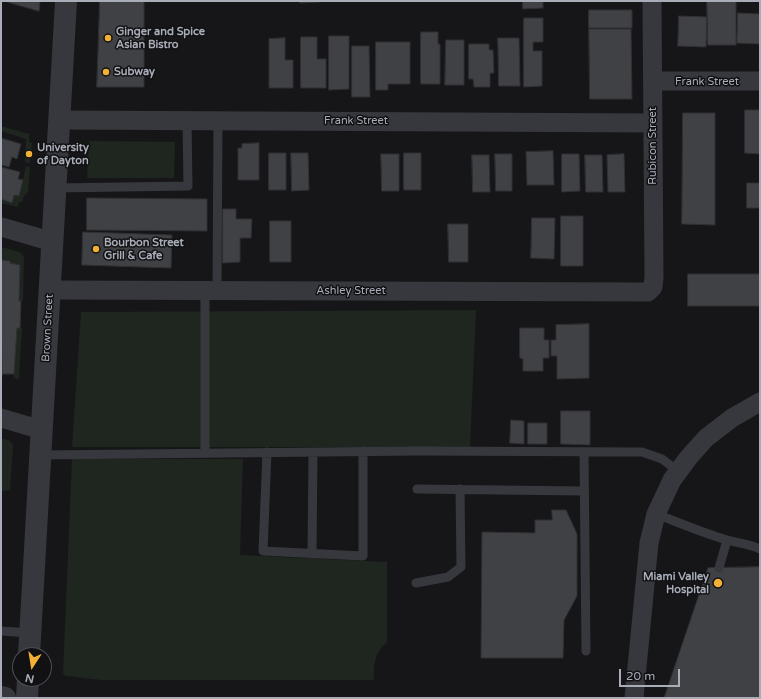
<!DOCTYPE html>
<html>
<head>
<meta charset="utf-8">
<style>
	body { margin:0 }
	#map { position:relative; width:761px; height:699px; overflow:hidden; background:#161618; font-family:"Varela Round",sans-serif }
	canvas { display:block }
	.frame { position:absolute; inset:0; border:2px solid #a8adb8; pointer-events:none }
	.north { position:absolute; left:12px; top:647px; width:40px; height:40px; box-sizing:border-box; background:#111113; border:1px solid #4d4f55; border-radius:50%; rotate:192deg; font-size:11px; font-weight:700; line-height:16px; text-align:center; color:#a8adb8 }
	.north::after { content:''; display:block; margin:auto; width:14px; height:18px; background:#f2b134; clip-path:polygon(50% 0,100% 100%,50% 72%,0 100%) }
	.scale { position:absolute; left:619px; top:669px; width:61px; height:18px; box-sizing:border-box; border:2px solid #a8adb8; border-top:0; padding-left:5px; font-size:12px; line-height:14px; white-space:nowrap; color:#a8adb8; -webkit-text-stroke:3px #111113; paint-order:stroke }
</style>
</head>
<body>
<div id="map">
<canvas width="761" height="699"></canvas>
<div class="frame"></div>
<div class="north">N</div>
<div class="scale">20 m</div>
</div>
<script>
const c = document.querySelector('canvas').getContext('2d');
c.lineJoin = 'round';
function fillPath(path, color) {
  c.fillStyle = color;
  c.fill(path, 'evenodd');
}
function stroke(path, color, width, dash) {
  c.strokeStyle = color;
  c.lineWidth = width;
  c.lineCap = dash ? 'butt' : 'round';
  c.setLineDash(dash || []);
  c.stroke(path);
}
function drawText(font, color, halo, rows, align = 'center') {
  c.font = font + ' "Varela Round",sans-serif';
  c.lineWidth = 3;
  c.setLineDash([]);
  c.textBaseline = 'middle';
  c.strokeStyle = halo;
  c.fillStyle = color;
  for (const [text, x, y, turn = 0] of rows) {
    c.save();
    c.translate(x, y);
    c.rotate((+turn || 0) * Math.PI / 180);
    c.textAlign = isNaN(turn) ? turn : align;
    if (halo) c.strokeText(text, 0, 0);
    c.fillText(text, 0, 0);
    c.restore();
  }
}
const green = new Path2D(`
	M1 126 29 134V142L32 143 30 163 25 162 26 139 1 131Z
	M89 141 175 142 174 178H87Z
	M26 166 30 167 28 192 24 196 22 202H19L18 207 1 203V199L12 203 14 195 19 196Z
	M1 247 20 252 24 257 23 301H19L20 265 10 263V261L1 260Z
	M476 310 470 447H72L81 312Z
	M17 328H22L19 379 14 378Z
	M2 439 9 440 13 445 10 490 1 491Z
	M72 459H243L240 555 387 562V642C375 652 373 665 374 680H101L66 676 63 673Z`);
const building = new Path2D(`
	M4 1H40L39 11Z
	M100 1H144V87H97Z
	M300 1H320V2L300 3Z
	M523 1H543V8L523 9Z
	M707 1H736V45H708Z
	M589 10H632V28H589Z
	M738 13 760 14V44L737 43Z
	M679 16 707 17 706 47 678 46Z
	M524 18H543V42H533V51H542V86L524 87Z
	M589 29H631L632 99H590Z
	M421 32H438V44H440V84H421Z
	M329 36H349V89L329 90Z
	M301 37H317V59H326V88H301Z
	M285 38V60H293V88H269V39Z
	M498 38H519L520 86H499Z
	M446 40H464V85H445Z
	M376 42H410V84H388V90H376Z
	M469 44H489V50H493L494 73H490V87H474L473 79H469Z
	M352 46H369L370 97H352Z
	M745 110H760V154L745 153Z
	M683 113H715V225L682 224Z
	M1 138 21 144 17 159 12 157 9 167 1 165Z
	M259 143V180H238V148H242V144Z
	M553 151 554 185H527L526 152Z
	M269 153H286V190H269Z
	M291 153H308L309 190 292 191Z
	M404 153H421V190H404Z
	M381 154H399V191H382Z
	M495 154H512V191H496Z
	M562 154H579L580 191 562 192Z
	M624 154 625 192H608L607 155Z
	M472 155H489L490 192H473Z
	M585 155H602L603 192H586Z
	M1 167 20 172 18 179 23 180 19 196 14 195 12 203 1 199Z
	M747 183H760V208H747Z
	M87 198 207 199V231L87 230Z
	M223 209H236V219H252L251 238H240V262L223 263Z
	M561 216H583V266H561Z
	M532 218H555L554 259 531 258Z
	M270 221H291V262H270Z
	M448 224H468V262H449Z
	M83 232 172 235 171 268 82 265Z
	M1 260 10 261V263L20 265 19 301H21L20 328H17L14 374H2V376Z
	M688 274H760V306H688Z
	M589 324V378L557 379V356H551V340H556V325Z
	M520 328H544V340H549V358H543V371H523V359L520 358Z
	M561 411H590V445L561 444Z
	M511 420 524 421V444L510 443Z
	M528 423H547V444H528Z
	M552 510H566L577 534V596L564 620 563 658H481L482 532 535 533V520H552Z
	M760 567V698H664L708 568Z`);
const service = new Path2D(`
	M55 188 188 186 187 121
	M217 290 218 121
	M267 452 263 551 363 556V451
	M584 452 586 651
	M205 453V291
	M41 455 418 451 642 452 662 459 678 471
	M417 489 584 491
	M656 514C680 523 703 533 727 540 738 543 750 544 760 549
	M312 554 313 452
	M719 568 727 540
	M416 583 448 577 461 567 460 489
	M1 631 30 633`);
const minor = new Path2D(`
	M653 81H760
	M59 120 653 123
	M1 227 53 242
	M50 290 648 292 653 287 654 277 652 1
	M1 418 42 430
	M634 698 649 543 656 514 672 480 689 457 706 438 732 418 760 402`);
const tertiary = new Path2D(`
	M29 655 66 1
	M1 697 5 698
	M27 698 28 679`);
const markers = [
	[108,38,4,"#f2b134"],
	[106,72,4,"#f2b134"],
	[29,154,4,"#f2b134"],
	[96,249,4,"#f2b134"],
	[718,583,5,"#f2b134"]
];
const poiNames = [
	["Ginger and Spice",116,32],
	["Asian Bistro",116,45],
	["Subway",114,72],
	["University",37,148],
	["of Dayton",37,161],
	["Bourbon Street",104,243],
	["Grill & Cafe",104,256],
	["Miami Valley",709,577,"right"],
	["Hospital",709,590,"right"]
];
const streetNames = [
	["Frank Street",707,82],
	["Frank Street",356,121],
	["Rubicon Street",653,146,-90],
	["Ashley Street",351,291],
	["Brown Street",48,328,-87]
];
fillPath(green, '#1e261f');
fillPath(building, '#404145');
stroke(building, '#303034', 1);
stroke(service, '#37383d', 9);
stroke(minor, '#37383d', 19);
stroke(tertiary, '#37383d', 22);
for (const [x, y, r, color] of markers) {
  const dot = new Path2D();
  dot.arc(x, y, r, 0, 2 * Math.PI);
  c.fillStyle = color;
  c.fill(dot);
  stroke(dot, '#111113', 1.5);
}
drawText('bold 11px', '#a8adb8', '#111113', poiNames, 'left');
drawText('11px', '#a8adb8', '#111113', streetNames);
</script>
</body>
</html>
